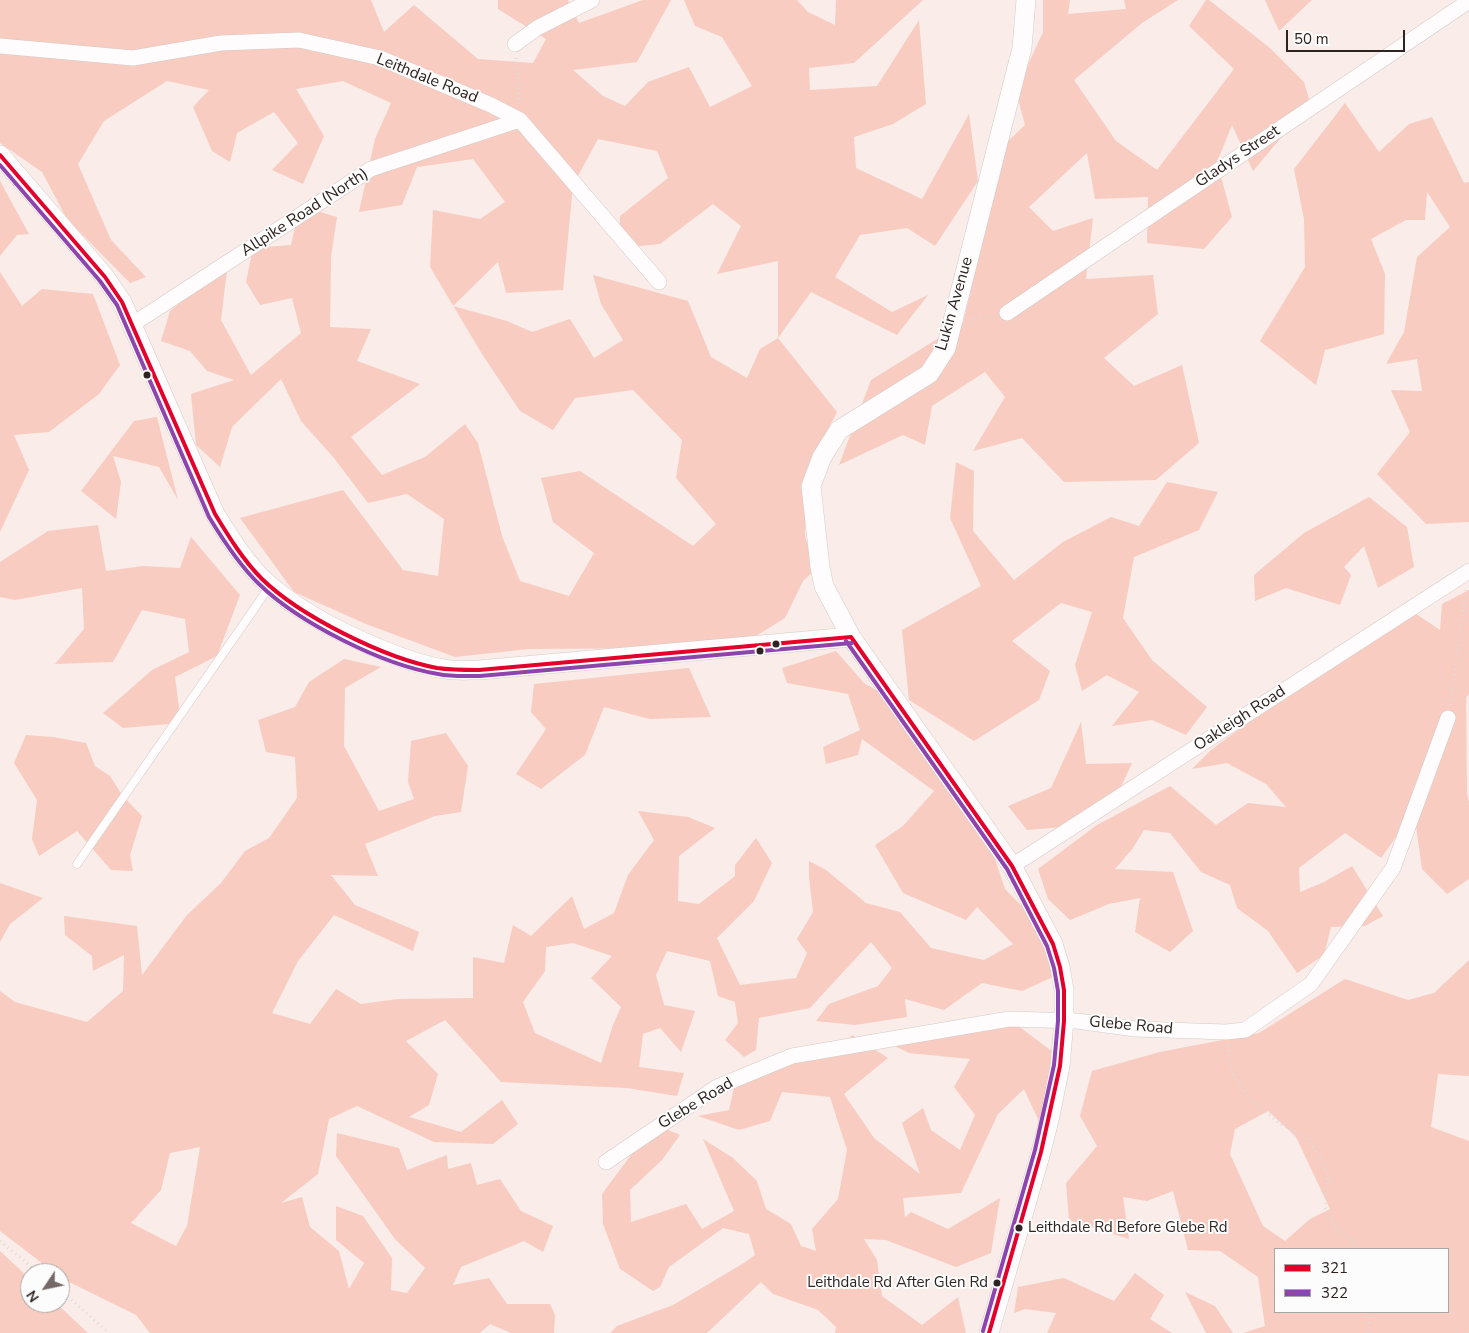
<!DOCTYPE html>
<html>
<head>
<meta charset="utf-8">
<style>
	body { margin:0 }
	#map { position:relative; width:1469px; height:1333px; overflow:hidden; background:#f9ece9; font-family:"Nunito Sans",sans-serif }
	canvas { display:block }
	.legend { position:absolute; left:1274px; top:1248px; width:175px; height:65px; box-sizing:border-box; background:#fcfcfc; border:1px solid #a9a5a4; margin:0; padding:6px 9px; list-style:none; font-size:15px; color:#2d2321 }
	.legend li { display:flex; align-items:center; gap:10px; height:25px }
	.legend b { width:25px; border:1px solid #a9a5a4 }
	.north { position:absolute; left:20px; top:1263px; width:50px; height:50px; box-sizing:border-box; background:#fcfcfc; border:1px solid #a9a5a4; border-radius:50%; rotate:236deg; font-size:14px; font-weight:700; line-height:20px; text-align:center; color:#2d2321 }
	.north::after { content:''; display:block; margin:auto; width:18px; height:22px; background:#746967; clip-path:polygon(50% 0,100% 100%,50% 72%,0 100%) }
	.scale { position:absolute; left:1286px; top:30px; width:119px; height:22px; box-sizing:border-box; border:2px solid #2d2321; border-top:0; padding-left:6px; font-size:15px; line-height:18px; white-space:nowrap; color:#2d2321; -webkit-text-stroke:4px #fcfcfc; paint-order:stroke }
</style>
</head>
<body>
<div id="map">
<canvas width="1469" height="1333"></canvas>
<ul class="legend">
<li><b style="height:6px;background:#e4002b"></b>321</li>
<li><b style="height:6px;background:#8e44ad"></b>322</li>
</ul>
<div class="north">N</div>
<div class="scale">50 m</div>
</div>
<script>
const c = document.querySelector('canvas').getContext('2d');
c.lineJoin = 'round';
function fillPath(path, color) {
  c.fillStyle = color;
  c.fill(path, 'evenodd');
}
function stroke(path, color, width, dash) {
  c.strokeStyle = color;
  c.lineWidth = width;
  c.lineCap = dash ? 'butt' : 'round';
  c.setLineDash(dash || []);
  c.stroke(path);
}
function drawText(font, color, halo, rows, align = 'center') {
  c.font = font + ' "Nunito Sans",sans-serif';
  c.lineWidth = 4;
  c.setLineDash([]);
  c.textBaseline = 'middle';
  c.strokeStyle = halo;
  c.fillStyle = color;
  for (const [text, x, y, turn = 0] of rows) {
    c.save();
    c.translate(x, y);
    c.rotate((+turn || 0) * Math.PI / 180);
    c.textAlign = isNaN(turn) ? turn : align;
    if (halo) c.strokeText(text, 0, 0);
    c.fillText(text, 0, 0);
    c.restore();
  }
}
const green = new Path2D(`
	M0 0H371L384 32 414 5 478 59 533 63 546 39 498 9V0H568L579 23 643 0H671L637 62 573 70 603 96 625 106 648 82 689 67 710 107 752 86 722 37 695 26 684 0H797L808 12 835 25 836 0H923L854 63 809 68 810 90 877 86 919 20 926 104 893 124 854 137 856 168 922 199 969 114 978 181 935 246 907 228 860 235 835 277 892 312 928 295 897 335 811 292 778 338 837 412 805 474V536L815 570 803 581 785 618 722 657 692 648 529 649 455 657 366 624 294 592 240 518 343 490 403 570 438 576 444 519 407 494 368 503 334 458 301 421 281 379 232 427 220 467 196 445 191 394 234 380 207 371 190 351 161 341 170 311 228 262 221 320 251 375 301 333 292 298 260 305 246 282 253 248 291 245 300 206 337 217 331 257 330 327 371 329 357 361 420 384 351 437 382 475 425 457 465 424 478 443 502 536 520 581 569 596 594 553 553 522 541 478 580 471 693 546 716 524 676 478 682 440 633 390 575 398 553 430 520 411 482 354 430 267 433 210 480 219 505 202 473 159 417 167 402 205 359 212 375 139 391 103 343 81 296 89 324 136 303 184 272 170 298 143 274 112 237 133 230 162 212 151 193 107 209 90 167 81 104 121 78 164 111 240 146 277 130 283 67 219 42 172 0 143ZM598 139 657 151 668 178 620 216 619 248 660 244 713 204 741 226 717 274 778 261V338L760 349 747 378 711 357 688 301 593 275 601 304 623 340 594 358 570 319 532 332 507 321 453 306 498 262 506 293 563 290 573 185Z
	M1043 0H1070L1068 14 1126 9 1124 0H1178L1142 23 1074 80 1116 141 1157 170 1234 69 1189 26 1206 0H1209L1270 48 1304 82 1310 103 1253 171 1232 125 1217 162 1232 217 1204 249 1147 243 1148 197 1095 199 1087 153 1029 207 1053 231 1093 218 1086 279 1153 275 1158 314 1104 358 1134 386 1182 365 1199 443 1156 480 1064 482 1022 438 973 451 1005 397 985 372 932 406 925 445 903 435 839 465 871 380 963 323 1006 143 1025 125 1016 91 1043 32Z
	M1265 0H1312L1279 31Z
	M1345 103 1379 152 1409 124 1432 117 1464 183 1469 182V522L1426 524 1377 474 1410 432 1391 390 1422 391 1417 359 1386 364 1404 332 1417 257 1450 227 1427 192 1425 220H1406L1371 239 1385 274 1384 334 1325 350 1316 385 1260 341 1305 267 1304 219 1294 169Z
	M0 181 29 234 17 235 0 256Z
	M0 272 22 306 42 289 93 294 120 365 99 394 49 432 14 435 29 470 0 532Z
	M157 417 178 500 159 467 113 456 121 482 116 519 81 491 134 421Z
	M956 462 974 471 973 531 1014 580 1063 542 1111 517 1139 526 1167 482 1218 492 1199 530 1134 557 1123 618 1152 660 1207 707 1186 735 1152 720 1112 726 1139 692 1107 675 1082 691 1075 665 1092 612 1061 603 1012 641 1050 671 1039 700 974 741 909 700 902 630 981 586 950 518Z
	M1369 497 1407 527 1414 567 1378 588 1364 546 1344 567 1351 575 1340 605 1286 588 1255 601 1254 575 1304 533Z
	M98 525 106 571 143 566 180 568 191 537 240 595 217 656 175 677 181 723 123 728 103 713 152 670 189 652 185 619 142 610 113 662 55 664 84 629 82 588 15 600 0 597V562L48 531Z
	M1469 590V694L1466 698 1467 793 1469 802V879L1447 894 1422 869 1414 812 1381 858 1345 833 1299 868 1300 892 1324 882 1352 866 1383 916 1365 926 1331 927 1324 955 1297 973 1268 931 1237 908 1230 885 1201 872 1170 833 1144 830 1133 848 1115 869 1173 872 1193 931 1170 952 1135 932 1140 898 1109 904 1070 920 1048 899 1038 869 1097 825 1170 786 1216 825 1248 803 1286 807 1266 784 1227 763 1192 769 1211 750 1318 671 1416 614 1440 630 1442 604Z
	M836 651 864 683 881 693 991 847 1005 889 1037 922 1055 976 1022 991 982 983 944 1010 905 999 907 1017 855 1025 816 1021 829 1004 878 986 892 968 871 942 810 1008 759 1018 756 1050 744 1057 725 1040 738 1023 735 1002 718 996 710 961 667 951 656 975 664 1005 695 1011 681 1052 660 1028 643 1034 639 1067 684 1073 677 1096 627 1088 501 1082 445 1020 406 1041 438 1074 429 1105 409 1117 461 1132 502 1100 518 1124 493 1144 434 1142 357 1106 329 1119 318 1174 281 1203 302 1197 310 1227 339 1251 349 1289 364 1263 336 1240V1206L363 1216 392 1258 391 1290 407 1293 425 1268 395 1239 336 1156 337 1133 399 1148 407 1170 447 1155 448 1169 471 1163 477 1185 500 1179 521 1211 553 1226 543 1252 524 1241 461 1267 453 1285 489 1278 507 1304H550L555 1315 554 1333H511L490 1324 480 1333H150L136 1315 63 1279 60 1277V1273H55L0 1231V991L15 1002 87 1022 123 991 124 955 93 971 92 956 65 935 64 916 137 926 142 975 187 915 221 883 245 851 269 838 297 798 295 757 266 752 258 720 295 707 309 682 344 659 381 667 345 688 344 746 379 811 414 799 408 782 411 741 446 733 468 766 461 812 435 816 365 844 378 876 331 875 355 905 419 932 413 951 334 915 298 961 272 1013 310 1024 336 989 361 1004 398 999 473 998V957L504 963 513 925 531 936 572 896 584 929 614 913 628 875 654 840 638 811 688 817 715 828 679 856 678 901 699 904 735 876V865L756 838 772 863 754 901 717 938 740 985 796 978 807 953 797 939 813 912 809 877V861L826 870 866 903 900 912 931 948 984 960 1013 944 977 907 966 920 903 893 875 845 903 826 934 791 862 739 858 755 826 764 823 747 860 730 848 694 787 683 782 668ZM573 943 612 956 591 978 621 1007 613 1025 601 1063 535 1033 523 1002 545 971 546 947ZM200 1147 187 1226 176 1246 131 1223 161 1190 170 1153Z
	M689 668 711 717 650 719 604 707 585 755 541 789 516 774 546 729 531 712 534 684Z
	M1081 722 1086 764 1132 763 1114 802 1063 827 1027 830 1008 806 1051 788Z
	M26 735 53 737 86 743 95 766 110 776 122 795 142 816 130 855 133 871 111 870 77 831 39 856 32 839 37 800 14 763Z
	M0 883 43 898 10 924 0 942Z
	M1469 960V1076L1438 1074 1431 1127 1469 1141V1333H1243L1265 1326 1258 1277 1220 1251 1188 1250 1173 1191 1147 1201 1123 1197 1129 1239 1069 1220 1066 1183 1097 1146 1080 1116 1092 1071 1160 1052 1259 1033 1345 979 1408 1000 1434 993ZM1268 1111 1296 1137 1330 1209 1310 1219 1285 1241 1263 1226 1230 1154 1235 1129ZM1275 1249H1448V1312H1275Z
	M1013 1022 1053 1052 1043 1130 1024 1089 998 1114 961 1193 903 1198 905 1217 911 1212 948 1229 1000 1198 991 1253 956 1267 886 1240 864 1239 877 1260 882 1296 922 1325 958 1297 966 1333H835L836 1327 818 1310 773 1294 761 1282 707 1333H610L617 1326 673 1305 744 1263 755 1255 749 1234 723 1228 669 1267 660 1287 653 1291 620 1269 603 1224 602 1194 654 1124 680 1135 662 1160 630 1190 631 1222 686 1204 702 1229 734 1211 703 1139 733 1158 757 1181 766 1209 791 1224 801 1246 816 1251 812 1229 838 1199 847 1150 830 1097 782 1092 770 1121 739 1130 698 1116 729 1110 736 1079 789 1055H835L852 1035 888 1058 844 1094 874 1138 920 1174 902 1123 923 1108 931 1130 960 1150 975 1115 954 1087 970 1059 909 1053 883 1040Z
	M0 1251 30 1279V1303H56L88 1333H0Z
	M1135 1273 1164 1295 1150 1319 1172 1333H1047L1056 1313 1025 1309 1014 1313 1018 1287 1064 1278 1114 1301Z
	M1185 1292 1215 1306 1233 1333H1206Z`);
const path = new Path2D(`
	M516 58 519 104
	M970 320 994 316
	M1450 705 1466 590
	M1228 1045 1232 1073 1249 1098 1280 1124 1306 1137 1321 1158 1328 1179 1325 1207 1336 1228 1350 1238 1359 1249
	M0 1241 39 1273
	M60 1290 109 1333
	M1368 1333 1371 1312
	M1467 1333 1469 1330`);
const service = new Path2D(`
	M77 864 270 586`);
const minor = new Path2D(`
	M515 44 537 28 592 0
	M0 46 133 58 221 43 299 40 380 58 491 105 520 120 659 282
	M1007 313 1469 1
	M133 324 371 169 520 120
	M1012 866 1469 571
	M606 1162 717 1087 792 1056 1009 1019 1077 1021 1135 1029 1226 1032 1245 1030 1311 984 1393 868 1448 718`);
const tertiary = new Path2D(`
	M0 155 105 277 122 302 215 514C231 540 247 566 270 586 308 618 355 640 400 657 414 662 429 667 444 669 455 671 467 670 479 670L851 637
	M989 1333 1041 1152 1050 1116 1060 1066 1064 1021V990L1060 967 1053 944 1012 866 851 637 824 586 820 567 811 486 822 457 839 430 929 374 946 348 1022 48 1026 0`);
const bus1 = new Path2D(`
	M0 155 105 277 122 302 215 514C229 537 243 560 262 579 300 616 384 658 437 668 451 670 465 670 479 670L851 637
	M851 637 1012 866 1053 944 1060 967 1064 990V1021L1060 1066 1041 1152 989 1333`);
const bus2 = new Path2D(`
	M0 165 100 281 117 305 209 517C223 540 239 565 259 584 299 623 383 665 438 674 452 677 465 676 480 676L852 643
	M846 641 1007 869 1047 946 1054 968 1058 991V1021L1054 1065 1035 1150 983 1331`);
const markers = [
	[147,375,4.5,"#2d2321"],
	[776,644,4.5,"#2d2321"],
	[760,651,4.5,"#2d2321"],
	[1019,1228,4.5,"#2d2321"],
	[997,1283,4.5,"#2d2321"]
];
const busNames = [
	["Leithdale Rd Before Glebe Rd",1028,1228],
	["Leithdale Rd After Glen Rd",988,1283,"right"]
];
const streetNames = [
	["Leithdale Road",427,79,22],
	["Gladys Street",1238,157,-34],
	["Allpike Road (North)",305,213,-33],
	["Lukin Avenue",955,304,-74],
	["Oakleigh Road",1240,719,-33],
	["Glebe Road",1131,1026,5],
	["Glebe Road",696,1104,-31]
];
fillPath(green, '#f8ccc0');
stroke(service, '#d5cac8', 9);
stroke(minor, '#d5cac8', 16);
stroke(tertiary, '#d5cac8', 20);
stroke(path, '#dfdbda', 3, [1, 4]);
stroke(service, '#fefcfc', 8);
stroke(minor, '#fefcfc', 15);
stroke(tertiary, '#fefcfc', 19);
stroke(bus1, '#e4002b', 4);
stroke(bus2, '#8e44ad', 4);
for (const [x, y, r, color] of markers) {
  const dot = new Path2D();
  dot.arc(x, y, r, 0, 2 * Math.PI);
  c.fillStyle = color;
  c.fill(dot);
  stroke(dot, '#fcfcfc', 2);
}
drawText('15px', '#2d2321', '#fcfcfc', busNames, 'left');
drawText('16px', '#2d2321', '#fcfcfc', streetNames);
</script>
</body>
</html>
